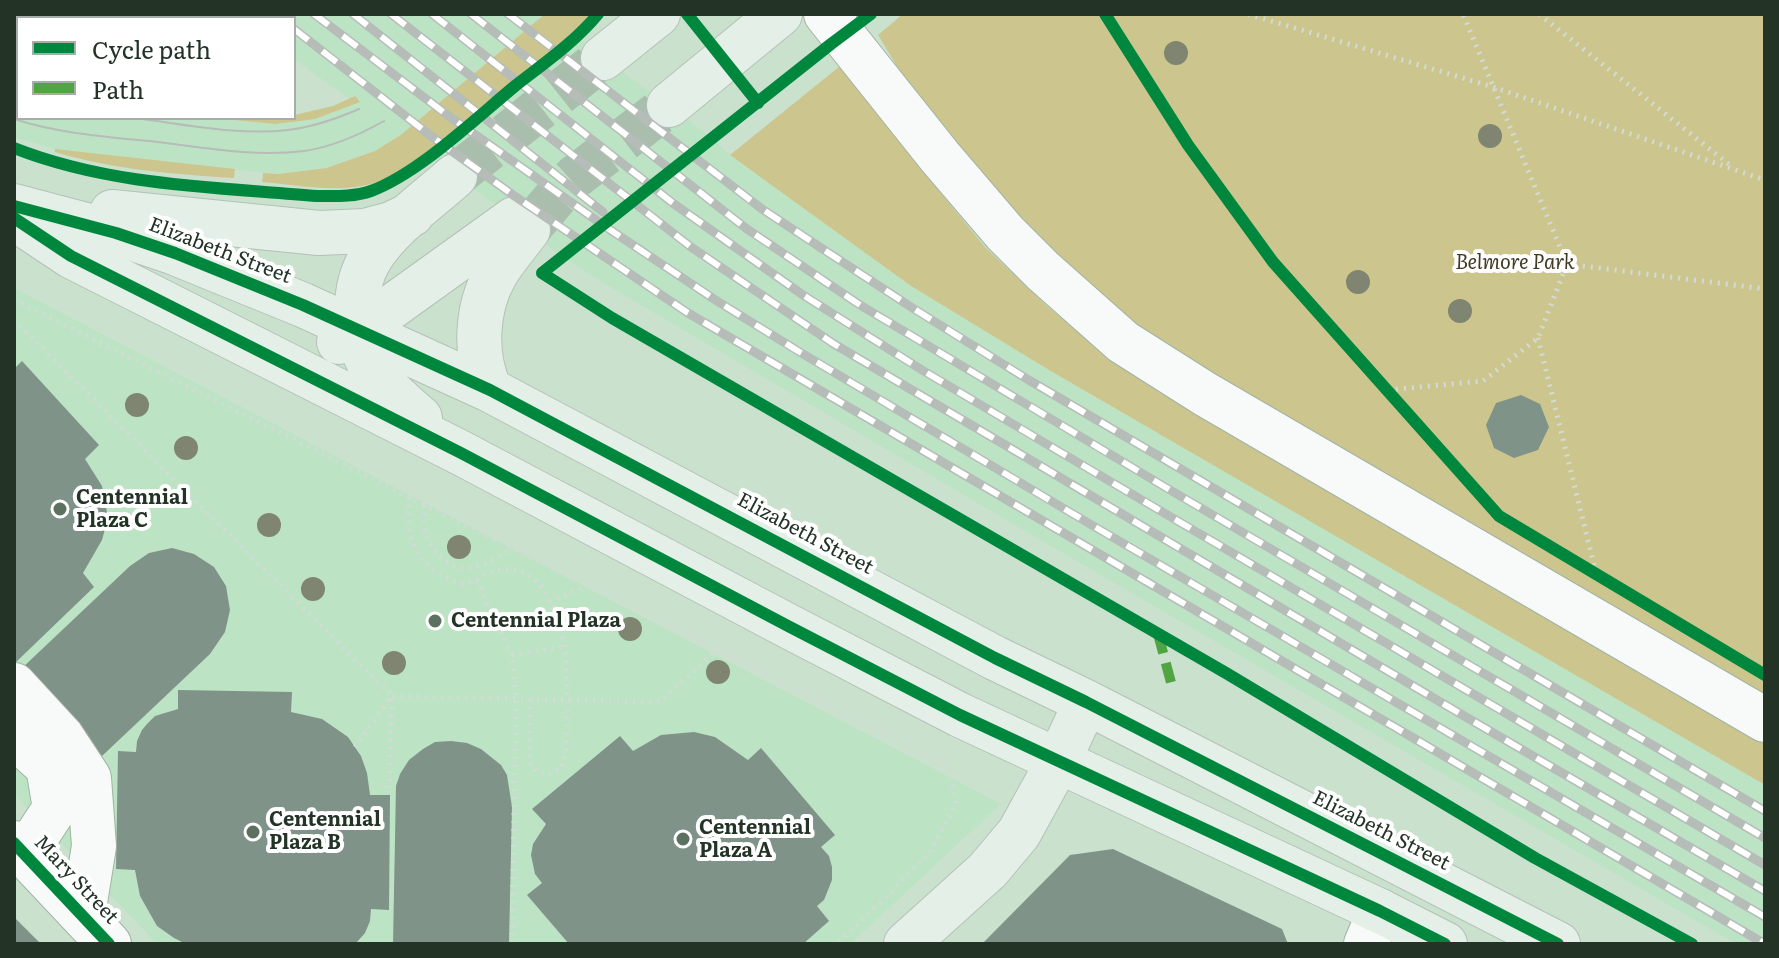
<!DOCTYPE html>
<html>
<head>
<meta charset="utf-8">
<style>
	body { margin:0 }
	#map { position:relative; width:1779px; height:958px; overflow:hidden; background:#cae1ce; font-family:Literata,serif }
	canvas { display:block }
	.frame { position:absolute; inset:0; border:16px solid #233427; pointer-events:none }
	.legend { position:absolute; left:16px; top:16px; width:280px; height:104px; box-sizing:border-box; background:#fff; border:2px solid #a7aea9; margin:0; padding:10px 14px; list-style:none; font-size:24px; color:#233427 }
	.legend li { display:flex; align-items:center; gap:16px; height:40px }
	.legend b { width:40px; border:2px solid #a7aea9 }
</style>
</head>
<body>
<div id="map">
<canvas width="1779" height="958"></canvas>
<div class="frame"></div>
<ul class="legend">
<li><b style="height:10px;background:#00873e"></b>Cycle path</li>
<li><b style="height:10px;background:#50a542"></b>Path</li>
</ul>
</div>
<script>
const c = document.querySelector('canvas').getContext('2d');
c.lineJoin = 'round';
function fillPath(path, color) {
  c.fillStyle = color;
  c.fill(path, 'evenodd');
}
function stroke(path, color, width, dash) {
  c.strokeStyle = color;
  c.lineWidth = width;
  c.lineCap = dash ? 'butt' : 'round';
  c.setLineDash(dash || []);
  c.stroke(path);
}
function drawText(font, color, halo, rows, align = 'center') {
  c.font = font + ' Literata,serif';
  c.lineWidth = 8;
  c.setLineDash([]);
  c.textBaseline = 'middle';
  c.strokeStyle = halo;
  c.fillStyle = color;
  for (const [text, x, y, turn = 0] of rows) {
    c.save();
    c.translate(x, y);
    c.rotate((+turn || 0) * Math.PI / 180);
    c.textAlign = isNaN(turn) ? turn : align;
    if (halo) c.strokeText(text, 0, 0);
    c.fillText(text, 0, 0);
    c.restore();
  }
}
const built = new Path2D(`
	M232 14H545L712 138 730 155 911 286 1049 370 1765 785V944H1736L1030 534 612 288 562 257 514 218 399 136 375 151 326 168 279 174 84 154 55 149 14 137V81L18 83V118H213L275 124 315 119 355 103 294 59V18H238Z
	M14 288 1001 804 850 944H157L14 794Z`);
const green = new Path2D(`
	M77 14H232L238 18H79Z
	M545 14H593L575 32 427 153C410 164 391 178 371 184 336 193 297 185 262 182L263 173 279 174 326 168 375 151 402 134Z
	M903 14H1765V701L1161 344 1113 309 1016 223 928 118 878 35Z
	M845 62 919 167 985 247 1047 306 1106 355 1765 736V785L1049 370 911 286 730 155Z
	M355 96 360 102 315 119 292 122 275 124 213 118H294V115L333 106Z
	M55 149 235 169 234 178C172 174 115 170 55 152Z`);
const building = new Path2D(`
	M22 361 99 445 85 459 102 486 108 518 102 540 83 573 94 587 14 664V369Z
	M1521 395 1540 404 1549 427 1538 450 1514 458 1494 448 1486 425 1496 403Z
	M172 548 194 554 214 567 226 586 230 610 225 632 210 654 102 756 21 669 130 566 149 553Z
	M178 690 292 692 291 712 322 719 348 737 361 756 367 773 370 795H390L389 910 371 909 370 921 365 933 357 942 353 944H186L174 938 157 926 140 896 135 870 116 869 118 751 136 752 137 741 142 730 147 724 155 716 178 709Z
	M694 732 715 737 748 760 761 748 835 835 821 847 829 856 832 867V880L824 900 817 906 829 921 803 944H569L527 895 542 883 535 874 531 855 533 844 546 824 532 809 620 736 633 751 661 735Z
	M451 741 467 743 481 749 501 765 507 775 512 807 509 944H393L396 786 400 774 409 760 423 749 435 742Z
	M1113 849 1282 929 1288 944H982L1070 855Z
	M14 917 41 944H14Z`);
const majorTunnel = new Path2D(`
	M455 176 603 58
	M528 230 565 186 576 176 669 105`);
const path = new Path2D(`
	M1248 14 1493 87 1765 180
	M1539 14 1730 165
	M14 50 18 52
	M294 107 319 103 344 94
	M1567 264 1765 289
	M14 300 949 766 956 804 929 854 837 944
	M14 320 392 696 389 788
	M1538 338 1596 573
	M1388 390 1483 381 1538 338 1567 264 1463 14
	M409 497C407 530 409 558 442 575 449 579 456 584 464 584 476 582 481 576 491 572 505 566 520 569 532 577 547 586 562 630 565 648 568 672 571 748 561 769L546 775 536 771 529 761 531 699
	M425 505C423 523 423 534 433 548 455 581 485 567 512 548
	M477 581 512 655 516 699 512 944
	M550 602 586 586
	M512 655 565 646
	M355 747 392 696 659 702 717 650 730 646`);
const minor = new Path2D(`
	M826 14 940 157 1005 233 1043 271 1123 342 1205 394 1765 720
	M14 685 62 737 89 778 94 846 83 915
	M14 736 48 767 55 808 25 854
	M14 843 109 944
	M1366 944 1380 911`);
const major = new Path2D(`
	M603 58 658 14
	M669 105 780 14
	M14 206 116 233 175 253 303 305 490 390 995 658 1086 702 1558 944
	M112 212 319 233 365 231 391 224 412 214
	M14 218 71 256 461 453 788 626 960 715 1380 911 1445 944
	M339 342 390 308 514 219
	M490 390C474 355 476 309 495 275 504 259 517 245 528 230
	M420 418C405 405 388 391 376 375 353 343 350 291 371 257 392 225 427 201 455 176
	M906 944 988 870 1019 833 1058 762 1086 702`);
const tram = new Path2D(`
	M14 94 18 95
	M134 118C184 124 238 136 288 130 313 127 336 119 359 109
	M14 119C60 134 110 137 158 142 206 148 256 157 304 151 333 147 359 135 384 121`);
const rail = new Path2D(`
	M274 14 279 18
	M314 14 450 117 606 227 717 301 798 351 1090 524 1765 917
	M353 14 603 212
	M391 14 691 247 834 344 1459 713 1765 891
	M432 14 674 204 803 295 922 370 1060 452 1765 865
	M471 14 747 229 860 305 1165 487 1765 838
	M508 14 762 209 911 307 1027 379 1765 811
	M294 29 431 136 513 195 688 313 1765 944`);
const quiet = new Path2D(`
	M1158 634 1173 690`);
const cycleway = new Path2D(`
	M687 14 758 103
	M871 14 831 44 542 273 612 318 1226 673 1535 858 1692 944
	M1105 14 1188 145 1273 262 1499 516 1765 675
	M14 148C110 186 215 187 317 196 335 196 354 197 371 191 419 173 475 119 515 86 543 64 575 42 598 14
	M14 206 116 233 175 253 303 305 490 390 995 658 1086 702 1558 944
	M14 218 71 256 461 453 788 626 960 715 1380 911 1445 944
	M14 843 109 944`);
const trees = [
	[1176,53],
	[1490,136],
	[1358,282],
	[1460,311],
	[137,405],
	[186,448],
	[269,525],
	[459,547],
	[313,589],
	[630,629],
	[394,663],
	[718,672]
];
const markers = [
	[60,509,8,"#5d7161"],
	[435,621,8,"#5d7161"],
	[253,832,8,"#5d7161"],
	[683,839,8,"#5d7161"]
];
const streetNames = [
	["Elizabeth Street",220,251,21],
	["Elizabeth Street",805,534,28],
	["Elizabeth Street",1381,831,27],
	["Mary Street",76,880,47]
];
const parkNames = [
	["Belmore Park",1515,263]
];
const poiNames = [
	["Centennial",76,498],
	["Plaza C",76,521],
	["Centennial Plaza",451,621],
	["Centennial",269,820],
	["Plaza B",269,843],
	["Centennial",699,828],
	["Plaza A",699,851]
];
fillPath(built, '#bde3c5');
fillPath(green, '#ccc68e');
fillPath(building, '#7f9388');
stroke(majorTunnel, '#a9bead', 44, [44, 22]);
stroke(minor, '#a1b3a4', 46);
stroke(major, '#b4c1b7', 46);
stroke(path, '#d3dbd5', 5, [2, 6]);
stroke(minor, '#f7faf8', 44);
stroke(major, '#e4f0e7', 44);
stroke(tram, '#b6bcb7', 2);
stroke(rail, '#b6bcb7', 9);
stroke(rail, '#fff', 6, [18]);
stroke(quiet, '#50a542', 10, [20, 10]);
stroke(cycleway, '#00873e', 12);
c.fillStyle = '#7f8570';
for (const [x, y] of trees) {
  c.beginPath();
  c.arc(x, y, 12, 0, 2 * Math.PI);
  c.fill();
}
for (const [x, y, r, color] of markers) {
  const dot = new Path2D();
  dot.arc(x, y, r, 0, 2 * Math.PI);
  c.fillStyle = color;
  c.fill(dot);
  stroke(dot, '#fff', 3);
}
drawText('20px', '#233427', '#fff', streetNames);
drawText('italic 20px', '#423a23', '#fff', parkNames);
drawText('bold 20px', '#233427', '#fff', poiNames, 'left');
</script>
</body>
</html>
